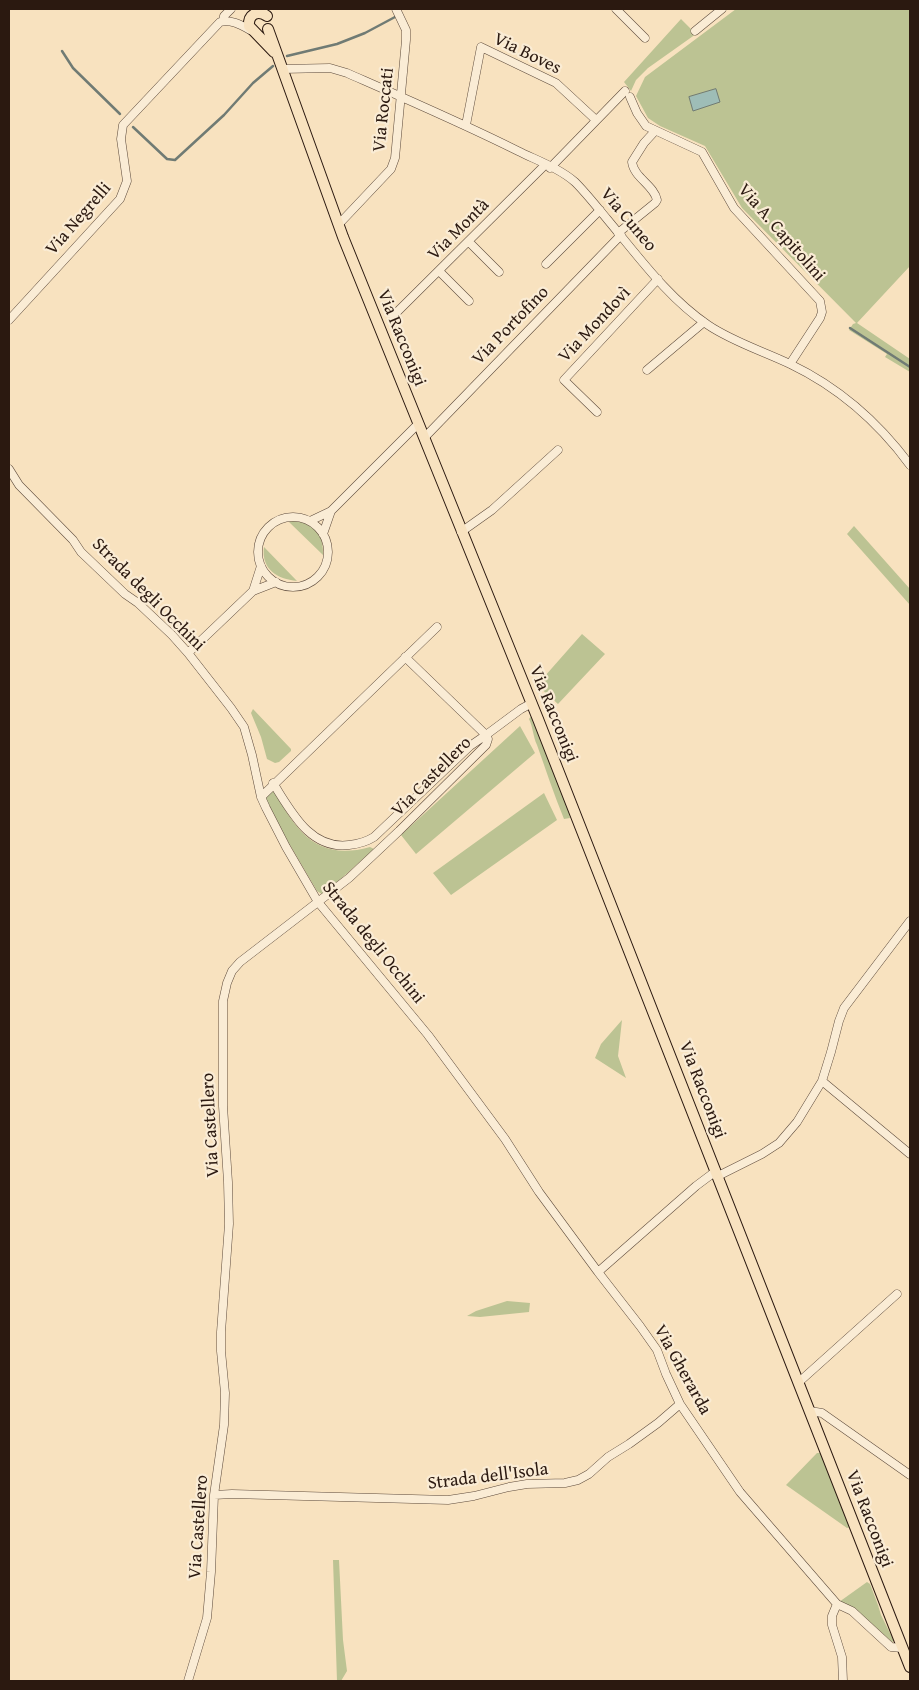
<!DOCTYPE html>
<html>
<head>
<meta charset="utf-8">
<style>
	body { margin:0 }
	#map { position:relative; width:919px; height:1690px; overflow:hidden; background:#f8e2bf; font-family:"Gentium Book Plus",serif }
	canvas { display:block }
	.frame { position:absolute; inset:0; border:10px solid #2b1910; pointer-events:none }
</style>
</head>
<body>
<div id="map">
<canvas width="919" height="1690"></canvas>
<div class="frame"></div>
</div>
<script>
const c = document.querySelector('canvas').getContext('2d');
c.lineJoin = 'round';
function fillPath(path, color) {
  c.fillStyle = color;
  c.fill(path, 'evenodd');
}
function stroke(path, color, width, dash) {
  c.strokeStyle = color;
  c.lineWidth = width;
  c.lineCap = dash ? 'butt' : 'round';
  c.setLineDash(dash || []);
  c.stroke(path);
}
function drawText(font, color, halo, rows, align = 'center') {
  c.font = font + ' "Gentium Book Plus",serif';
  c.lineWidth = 4.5;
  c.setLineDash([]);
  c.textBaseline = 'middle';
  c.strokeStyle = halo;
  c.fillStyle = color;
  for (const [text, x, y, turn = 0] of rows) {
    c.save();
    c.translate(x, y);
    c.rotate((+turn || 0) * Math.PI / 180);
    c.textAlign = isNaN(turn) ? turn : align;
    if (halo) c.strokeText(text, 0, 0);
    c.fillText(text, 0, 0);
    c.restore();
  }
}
const green = new Path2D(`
	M736 9H910V266L857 323 910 359V372L885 357 887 354 849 330 853 324 856 323 742 208 705 146 660 126 648 118 636 96 645 77Z
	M681 19 696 34 648 68 636 80 631 91 624 82Z
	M296 520C315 523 324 536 323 555L289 522Z
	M854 526 910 589V605L847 534Z
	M264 547 297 581C277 579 261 569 264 547Z
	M582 634 605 654 558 704 537 685Z
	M253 709 291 749V751L279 762 275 763 267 759 261 737 251 713Z
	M531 716 568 809 570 818 564 819C554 795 546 770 537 745 533 737 533 727 529 719Z
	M520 726 535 753 416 854 401 835Z
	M273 789C296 831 317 862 370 847L374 849 323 895 317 891 270 811 265 798Z
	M544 793 557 820 451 895 433 873Z
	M622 1020 618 1056 626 1078 595 1058 601 1044Z
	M507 1301 530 1303 529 1312 480 1317 467 1316 476 1311Z
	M817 1453H823L851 1527 847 1528 786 1485Z
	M333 1560H339L343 1640 347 1671 341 1681H337Z
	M867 1582 870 1584 878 1605 881 1615 894 1641 892 1642 854 1608 839 1602Z`);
const water = new Path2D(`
	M716 89 720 102 693 111 689 97Z`);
const stream = new Path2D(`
	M62 51 73 68 120 114
	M287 56 337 44 365 33 395 17
	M133 127 167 159 175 160 224 115 253 83 273 66
	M850 328 910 367`);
const minor = new Path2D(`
	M616 9 645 38
	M223 21 224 16 231 9
	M695 31 722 9
	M282 69 330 68 347 73C404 98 462 123 518 151 536 160 559 168 575 182 586 193 597 207 607 219 638 256 668 298 708 325 733 342 763 351 790 364 838 387 879 423 910 465
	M630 97 637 113 646 126 702 152 734 208 820 301 822 312 820 318 790 364
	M466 125 481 47 556 83 596 120
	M550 168 625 91
	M339 224 391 169 395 158 406 40V30L396 9
	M618 233 655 203 657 200C654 185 634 178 632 162L644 143 655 131
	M469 242 499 272
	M546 264 600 210
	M439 271 469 301
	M393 316 545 165
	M9 320 120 199 127 181 121 139 123 125 220 22C231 19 241 25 250 30
	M647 370 704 322
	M597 412 564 380 658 279
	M424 438 621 235
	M9 469 19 485 73 540 81 552 125 594 138 603 172 635 188 653 231 708 244 727 252 755 261 797 266 808 286 847 318 902 428 1035 505 1139 539 1192 598 1272
	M258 552a35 35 0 1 1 70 0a35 35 0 1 1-70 0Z
	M310 521 331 511 418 424
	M461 532 492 510 558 450
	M323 534 331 511
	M253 591 261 566
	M188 653 253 591 276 582
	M273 783C291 811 310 850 349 845 359 844 366 842 374 837L470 746 486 735 405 657
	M261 797 437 627
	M822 1081 910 1154
	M716 1171 696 1186 598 1272 640 1326 657 1350 666 1374 680 1404 740 1492 837 1604 852 1611 891 1647 902 1648
	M718 1176 762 1154 779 1143 797 1122 822 1081 831 1052 839 1021 844 1008 910 921
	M799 1382 897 1294
	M810 1411 822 1413 910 1475
	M214 1495 232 1494 448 1500 474 1496 509 1487 527 1484 565 1483 578 1480 589 1474 608 1457 629 1444 658 1423 680 1404
	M837 1604 832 1616V1625L842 1657 843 1681
	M188 1681 207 1618 211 1572 214 1495 224 1425 225 1393 221 1351V1332L229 1224 228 1182 223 1106V1001L227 983 232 971 240 962 349 878 399 831 486 745 488 739 486 735 521 709 532 703`);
const major = new Path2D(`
	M267 16C257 9 248 15 249 26L274 52
	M268 29 343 237 538 719 910 1667`);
const streetNames = [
	["Via Boves",527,54,26],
	["Via Roccati",384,110,-84],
	["Via Negrelli",79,219,-49],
	["Via Cuneo",628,220,50],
	["Via Montà",459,230,-45],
	["Via A. Capitolini",781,233,49],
	["Via Mondovì",595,325,-47],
	["Via Portofino",511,326,-46],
	["Via Racconigi",401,338,68],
	["Strada degli Occhini",148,595,45],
	["Via Racconigi",553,714,68],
	["Via Castellero",432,777,-45],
	["Strada degli Occhini",373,943,51],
	["Via Racconigi",702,1090,69],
	["Via Castellero",211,1125,-93],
	["Via Gherarda",682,1370,61],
	["Strada dell'Isola",488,1477,-7],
	["Via Racconigi",869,1519,69],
	["Via Castellero",199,1527,-86]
];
fillPath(green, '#bcc393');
fillPath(water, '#9ebdb7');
stroke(water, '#707b74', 1);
stroke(stream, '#707b74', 2.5);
stroke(minor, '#5e4b3c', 9);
stroke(major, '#2b1910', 12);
stroke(minor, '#faecd5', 8);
stroke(major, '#f8e2bf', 10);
drawText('18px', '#2b1910', '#faecd5', streetNames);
</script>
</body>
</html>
